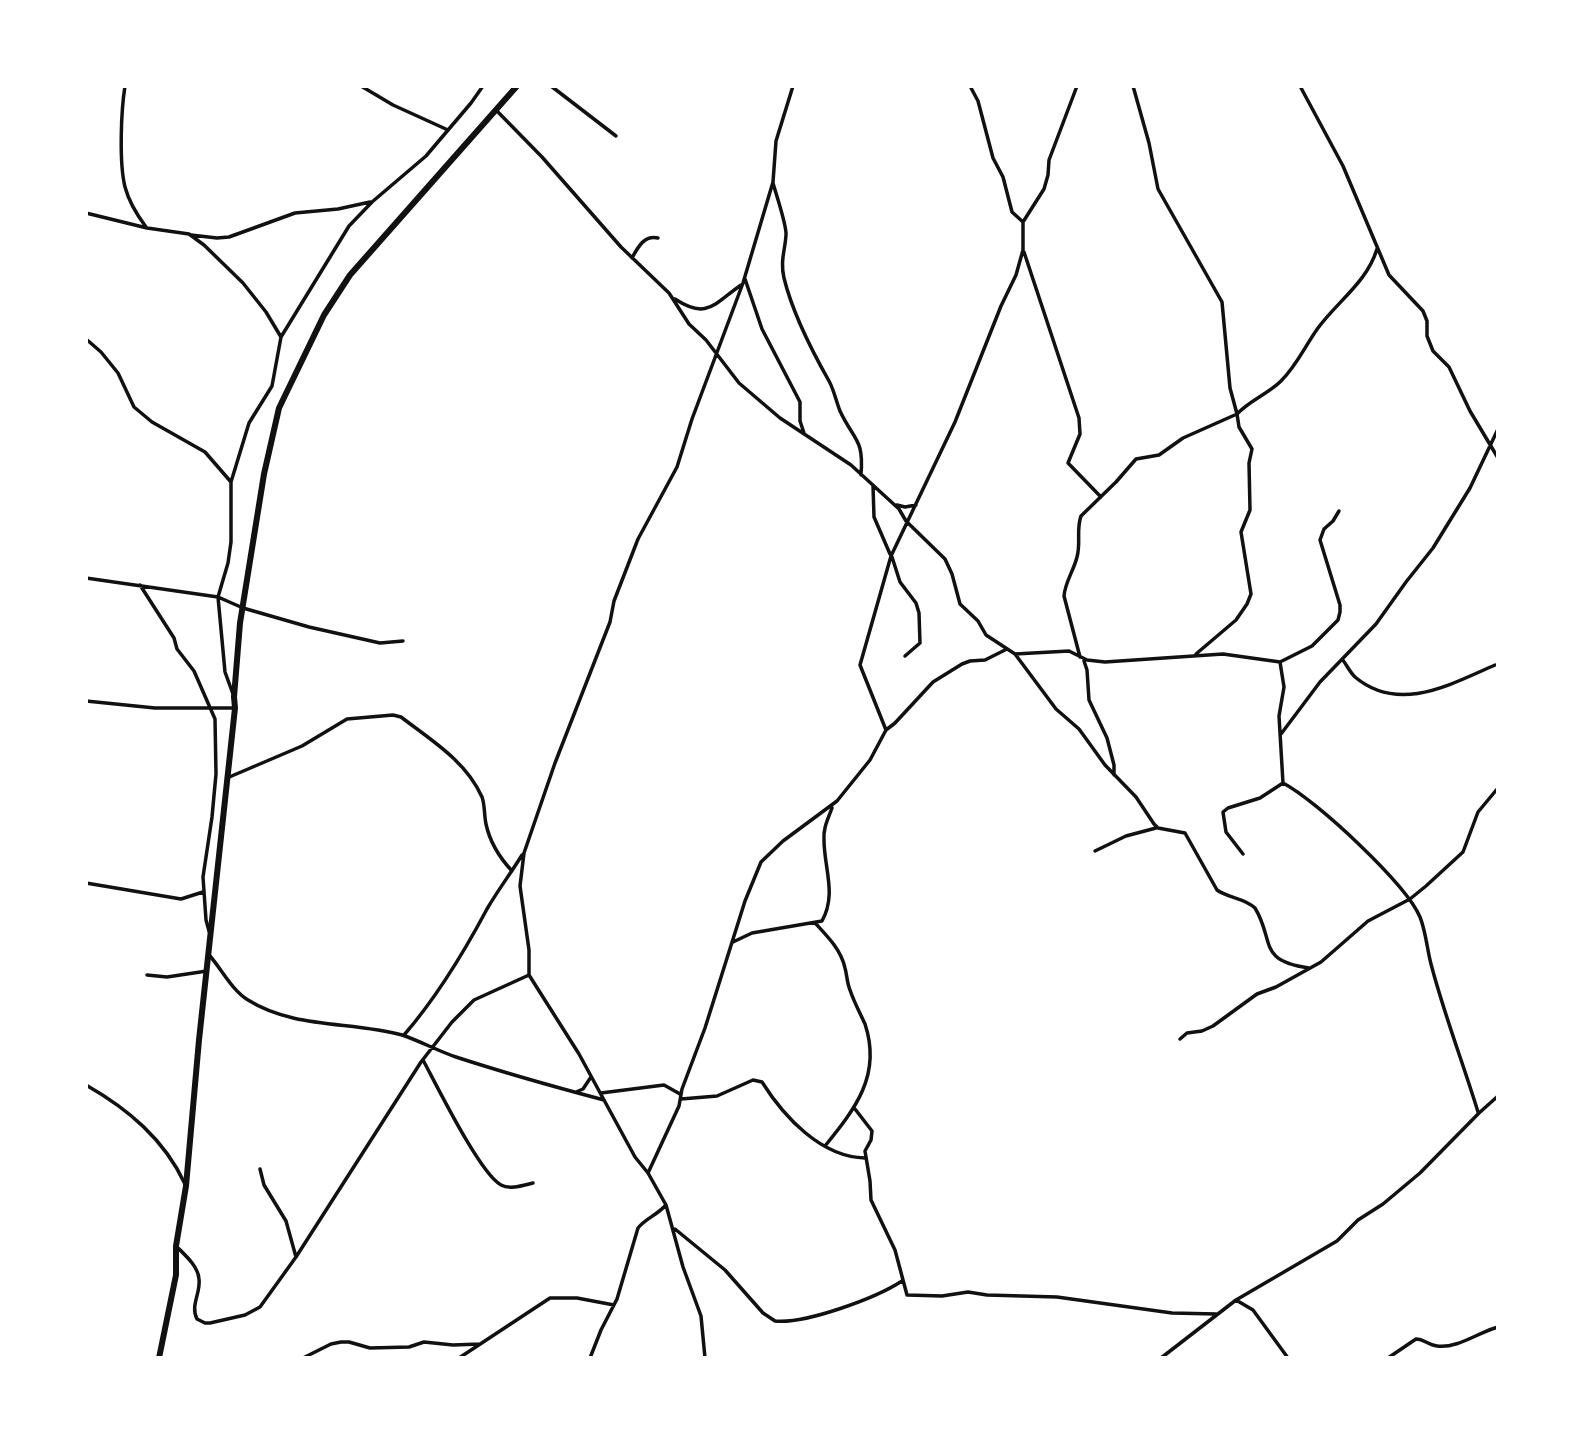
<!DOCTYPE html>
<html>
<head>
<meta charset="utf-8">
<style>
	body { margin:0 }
	#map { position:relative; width:1584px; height:1444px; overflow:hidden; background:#fff; font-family:Rubik,sans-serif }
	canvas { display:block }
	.frame { position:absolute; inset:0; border:88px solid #fff; pointer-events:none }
</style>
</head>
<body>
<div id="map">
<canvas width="1584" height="1444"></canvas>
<div class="frame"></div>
</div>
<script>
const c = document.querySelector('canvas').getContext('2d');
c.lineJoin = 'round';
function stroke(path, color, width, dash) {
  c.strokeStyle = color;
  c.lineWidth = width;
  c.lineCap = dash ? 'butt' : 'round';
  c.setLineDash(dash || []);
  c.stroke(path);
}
const minor = new Path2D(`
	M125 86C121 111 119 163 125 187 129 202 137 215 146 227
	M361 86 393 105 448 130
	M551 86 616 136
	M970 86 978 101 993 158 1003 177 1012 212 1023 222
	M1300 86 1343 166 1389 275 1423 311 1427 321V336L1433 351 1449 367 1470 411 1498 458
	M496 110 542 157 621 247 669 293 689 324 706 340 739 383 780 418 851 465 899 509 906 521 945 559 952 574 960 604 978 621 986 635 1015 654 1056 709 1079 729 1105 765 1136 797 1154 824 1158 828 1185 833 1217 890C1228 898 1245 898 1255 908 1275 941 1257 961 1309 968
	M773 183C776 194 787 226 786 235 785 251 780 261 784 278 792 311 812 351 829 381 834 390 836 401 840 411 854 441 864 438 861 475
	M86 213 147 228 189 234 204 245 243 283 266 312 281 337
	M191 235 217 238 229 237 295 213 338 209 370 202
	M1024 252 1079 418 1080 434 1068 463 1101 497
	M632 258C638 247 644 235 658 238
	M745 279 762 329 800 402V421L804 433
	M675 299C707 320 714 304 741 285
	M86 339 101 352 118 373 134 407 152 422 205 452 231 482V542L228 563 218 597 225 672 233 694
	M231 482 249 423 272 386 281 337 349 226 372 202 426 156 471 103 483 86
	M873 486 874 517 890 554
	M897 505 905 507 916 505
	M892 557 900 582 916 603 919 613 920 643 905 656
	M86 578 218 597 243 608 309 627 380 643 403 641
	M140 585 174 638 177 649 194 671 215 719 216 774 212 817 203 877 206 920 209 931
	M1015 654 1069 651 1087 660 1105 662 1223 654 1280 662 1312 646 1338 620 1340 612V605L1320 540 1324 529 1333 521 1339 511
	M1196 654 1236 620 1247 604 1251 594 1241 532 1250 510 1249 463 1252 449 1239 427 1237 414C1250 400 1268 394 1281 381 1297 365 1305 346 1318 328 1338 301 1367 282 1377 249
	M1080 657 1064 596C1065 582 1074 570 1077 557 1081 543 1076 529 1081 516L1116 482 1136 459 1159 455 1183 438 1237 414 1230 388 1222 302 1158 189 1149 143 1133 86
	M1342 659C1347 665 1349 671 1355 677 1399 714 1451 684 1495 665
	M1084 661 1087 670 1089 700 1107 738 1114 765V775
	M1280 662 1284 687 1279 716 1283 783
	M86 701 155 708H235
	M886 730 895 723 933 682 962 664 970 661 985 660 1005 650
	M1281 734 1320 682 1376 624 1406 582 1433 548 1470 488 1498 429
	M227 778 302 746 347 719 393 715 401 717C431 740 466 761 482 797 485 805 484 815 486 824 490 843 499 857 512 871
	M1283 783C1316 800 1406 884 1420 917 1426 932 1427 949 1431 964 1444 1014 1463 1063 1478 1112
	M1095 851 1126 836 1156 828
	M1243 854 1226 832 1223 812 1228 808 1260 798 1283 783
	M86 883 181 899 203 892
	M816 924C828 937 841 950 845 968 847 975 847 983 850 990 854 1002 860 1013 865 1024 882 1075 855 1109 825 1146
	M733 942 752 933 822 921C837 894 824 868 824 840 823 828 828 819 832 808
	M210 956C222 970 232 990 248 1000 294 1029 352 1021 402 1035 420 1041 438 1051 456 1057 505 1073 555 1087 604 1100
	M147 975 167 977 207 971
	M404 1035C437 997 463 954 487 909 498 890 511 873 522 855
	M1180 1039 1187 1033 1202 1031 1213 1026 1257 994 1276 987 1321 962 1368 921 1410 899 1426 886 1463 852 1478 812 1498 788
	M423 1060C436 1084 480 1174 501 1185 510 1190 524 1185 533 1183
	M86 1085C128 1109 164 1139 185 1184
	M576 1092 583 1089 591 1077
	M601 1093 664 1085 680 1094
	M681 1099 717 1096 753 1080 762 1082C784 1117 821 1157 865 1158
	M855 1109 872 1131 871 1140 865 1151 870 1181 871 1200 895 1250 907 1295 942 1296 968 1292 987 1295 1057 1297 1172 1313 1216 1314
	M260 1169 264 1185 286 1221 296 1257
	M648 1173 679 1106 682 1089 705 1028 745 901 761 862 783 841 837 801 870 760 886 730 860 665 891 556 955 422 1001 306 1016 275 1023 250V222L1044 189 1048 175 1049 160 1077 86
	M675 1229 725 1270 763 1313 775 1321C806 1324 876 1298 902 1281
	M176 1246C185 1255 198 1266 199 1279 201 1293 190 1305 197 1319L205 1323H210L245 1315 260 1307 296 1257 421 1062 452 1022 474 1000 529 975
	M1236 1300 1253 1310 1288 1358
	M303 1358 331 1344 341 1342H349L370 1348 409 1347 424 1342 453 1345 480 1344
	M459 1358 550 1298H577L614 1305
	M590 1358 601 1330 617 1299 638 1228C645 1219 657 1215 666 1205
	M705 1358 701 1316 683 1267 666 1205 648 1173 635 1157 579 1054 529 975V950L520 886 524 853 555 763 610 622 614 601 638 539 677 467 692 419 743 283 773 182 776 141 793 86
	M1161 1358 1236 1300 1337 1241 1358 1220 1383 1204 1420 1173 1479 1113 1498 1096
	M1388 1358 1416 1339C1424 1339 1428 1345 1437 1346 1457 1349 1479 1332 1498 1327`);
const trunk = new Path2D(`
	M159 1358 176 1275V1246L186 1186 199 1040 235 708 234 697 240 623 264 474 279 408 324 315 350 275 517 86`);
stroke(minor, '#111', 3.5);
stroke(trunk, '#111', 6);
</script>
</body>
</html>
